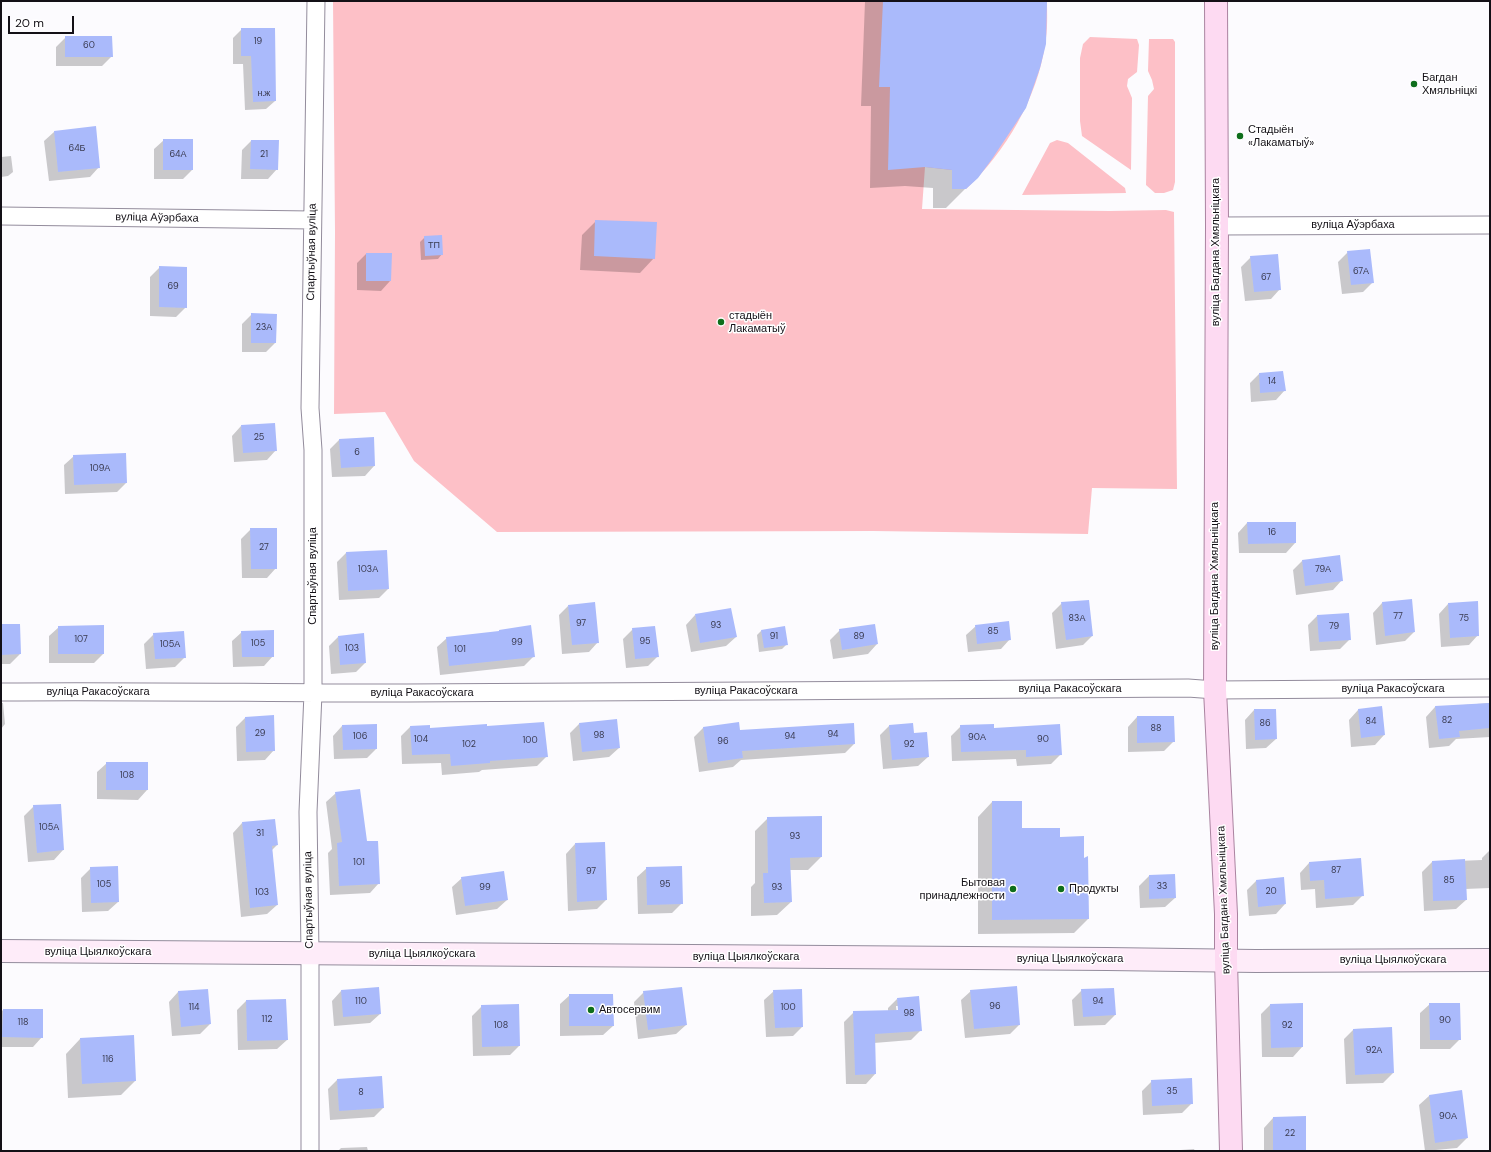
<!DOCTYPE html>
<html>
<head>
<meta charset="utf-8">
<style>
	body { margin:0 }
	#map { position:relative; width:1491px; height:1152px; overflow:hidden; background:#fcfbfe; font-family:"DM Sans",sans-serif }
	canvas { display:block }
	.frame { position:absolute; inset:0; border:2px solid #131016; pointer-events:none }
	.scale { position:absolute; left:8px; top:16px; width:66px; height:18px; box-sizing:border-box; border:2px solid #131016; border-top:0; padding-left:5px; font-size:12px; line-height:14px; white-space:nowrap; color:#131016; -webkit-text-stroke:3px #fff; paint-order:stroke }
</style>
</head>
<body>
<div id="map">
<canvas width="1491" height="1152"></canvas>
<div class="frame"></div>
<div class="scale">20 m</div>
</div>
<script>
const c = document.querySelector('canvas').getContext('2d');
c.lineJoin = 'round';
function fillPath(path, color) {
  c.fillStyle = color;
  c.fill(path, 'evenodd');
}
function stroke(path, color, width, dash) {
  c.strokeStyle = color;
  c.lineWidth = width;
  c.lineCap = dash ? 'butt' : 'round';
  c.setLineDash(dash || []);
  c.stroke(path);
}
function drawText(font, color, halo, rows, align = 'center') {
  c.font = font + ' "DM Sans",sans-serif';
  c.lineWidth = 3;
  c.setLineDash([]);
  c.textBaseline = 'middle';
  c.strokeStyle = halo;
  c.fillStyle = color;
  for (const [text, x, y, turn = 0] of rows) {
    c.save();
    c.translate(x, y);
    c.rotate((+turn || 0) * Math.PI / 180);
    c.textAlign = isNaN(turn) ? turn : align;
    if (halo) c.strokeText(text, 0, 0);
    c.fillText(text, 0, 0);
    c.restore();
  }
}
const green = new Path2D(`
	M333 1H1047C1047 15 1048 30 1045 44 1038 97 1005 153 966 189H952V170L925 167 922 209 1110 211 1166 210 1174 212 1177 489 1092 488 1088 534 873 531 497 532 414 461 385 412 334 414 335 232Z
	M1090 37 1137 39 1139 45 1137 72 1128 79 1127 86 1132 98 1131 170 1082 136 1080 121V58L1083 44Z
	M1149 39H1173L1175 42V182L1173 190 1164 193H1155L1146 185 1148 96 1154 89 1152 80 1148 71Z
	M1057 140 1068 143 1125 188 1126 193 1022 195 1050 143Z`);
const shadow = new Path2D(`
	M865 1H1046L977 177 946 208H933V188L905 186 870 188 871 106H861Z
	M241 30 275 101 266 109 245 110 243 64H233V38Z
	M66 37 112 56 102 66H56V47Z
	M95 127 99 167 90 177 49 181 44 141 54 132Z
	M164 140 192 170 183 179H154V149Z
	M251 141 277 169 268 179H241L242 150Z
	M11 156 13 172 8 176 1 177V157Z
	M596 221 654 258 640 273 580 270 582 235Z
	M425 237 442 254 438 259 421 260 420 242Z
	M1348 252 1373 282 1363 292 1342 294 1338 262Z
	M366 254H391L390 281 381 291 357 290V263Z
	M1251 257 1280 289 1271 299 1245 301 1241 267Z
	M160 267 186 307 176 317 150 316V277Z
	M252 314 275 343 266 352H242V324Z
	M1259 374 1285 390 1276 400 1251 402 1250 383Z
	M241 426 276 450 267 460 234 462 232 436Z
	M373 438 374 466 365 476 332 477 330 449 339 440Z
	M74 456 126 483 117 492 65 494 64 465Z
	M1247 523 1295 543 1286 553H1239L1238 533Z
	M251 529 276 568 267 578H242L241 539Z
	M346 553 388 589 379 598 339 600 337 562Z
	M1303 560 1342 580 1333 590 1296 595 1293 570Z
	M1411 600 1414 632 1405 641 1376 645 1373 613 1382 603Z
	M1062 603 1092 636 1083 645 1056 649 1052 613Z
	M1448 604 1478 635 1469 645 1441 647 1439 614Z
	M568 606 598 642 589 652 562 654 559 615Z
	M695 615 736 637 726 646 691 652 686 625Z
	M1317 616 1350 639 1340 649 1310 651 1308 625Z
	M1 625 20 654 10 664H1Z
	M976 626 1010 639 1001 649 968 652 966 635Z
	M59 627 104 653 94 663H49V636Z
	M784 627 787 644 782 649 759 652 757 635 761 631Z
	M633 629 658 656 648 666 626 668 623 639Z
	M840 630 877 644 868 654 833 659 830 640Z
	M242 632 273 656 264 666 233 667 232 641Z
	M154 634 185 657 175 667 146 669 144 644Z
	M338 637 365 663 356 672 331 674 329 646Z
	M447 638 534 656 524 666 440 675 437 647Z
	M1 703H3L5 724 1 729Z
	M1490 703V737L1456 739 1449 746 1429 748 1426 717 1435 707Z
	M1382 707 1384 735 1375 745 1351 747 1349 720 1358 710Z
	M1254 710 1276 739 1266 748 1246 749 1245 720Z
	M1137 717 1174 741 1164 751 1128 752V727Z
	M245 718 274 750 265 760 237 761 236 727Z
	M579 724 619 748 609 757 573 761 570 733Z
	M342 726 376 749 367 758 334 759 333 736Z
	M889 726 913 734 928 757 918 766 883 769 880 735Z
	M961 726 993 729 1061 754 1051 764 1017 766 1016 759 952 761 951 736Z
	M410 727 429 729 487 728 547 756 537 766 482 770 479 772 442 775 441 763 402 764 401 736Z
	M703 728 854 744 845 753 741 760 733 767 699 772 694 737Z
	M107 763H147V790L138 800 97 799V772Z
	M336 793 366 842 379 883 370 893 330 895 328 853 332 849 326 802Z
	M992 802H1021V829L1059 838 1083 860 1088 919 1074 933 978 934V817Z
	M60 805 63 850 54 860 28 862 24 816 34 806Z
	M768 818 821 857 808 870H790L791 902 777 915 751 916V887L755 883V831Z
	M242 823 277 845 272 850 277 905 267 914 241 917 233 833Z
	M575 844 606 900 597 909 568 911 566 854Z
	M1490 850V888L1465 889 1466 900 1456 909 1424 911 1422 872 1432 862 1482 860V858Z
	M1309 863 1363 895 1353 905 1316 908 1315 889 1301 890 1300 873Z
	M91 868 118 902 108 911 82 912 81 878Z
	M647 868 682 903 672 913 638 914 637 877Z
	M1174 875 1175 898 1165 907 1140 908 1139 886 1149 876Z
	M462 878 507 900 497 909 456 915 452 887Z
	M1283 878 1285 904 1276 914 1249 916 1247 890 1256 881Z
	M207 990 210 1024 200 1034 172 1036 169 1002 178 992Z
	M1082 990 1115 1015 1105 1025 1074 1026 1072 1000Z
	M341 991 380 1014 370 1023 334 1026 332 1001Z
	M774 991 802 1027 793 1036 766 1037 764 1000Z
	M971 991 1019 1025 1010 1034 965 1038 961 1000Z
	M644 992 686 1025 676 1034 638 1039 634 1002Z
	M570 995 613 1026 603 1035 560 1036V1004Z
	M897 999 921 1030 911 1040 874 1043 875 1074 866 1084H846L844 1022 854 1012 888 1011V1008ZM896 1006H898L899 1015H897Z
	M246 1001 287 1040 277 1049 238 1050 237 1010Z
	M1302 1004V1047L1293 1057H1262L1261 1014 1270 1005Z
	M1430 1004 1460 1039 1450 1049H1420V1013Z
	M482 1006 519 1046 510 1055 473 1056 472 1016Z
	M3 1010 42 1037 33 1047H1V1012Z
	M1490 1015V1050L1489 1016Z
	M1391 1028 1393 1073 1383 1083 1346 1084 1344 1039 1354 1029Z
	M80 1039 135 1081 121 1095 68 1098 66 1054Z
	M337 1080 383 1108 374 1117 330 1120 328 1089Z
	M1152 1081 1192 1103 1182 1113 1143 1115 1142 1091Z
	M1461 1091 1467 1138 1457 1148 1425 1151 1419 1105 1429 1096Z
	M1273 1118 1305 1151H1264V1128Z
	M367 1147 368 1151H338L341 1148Z
	M1194 1149 1195 1151H1167Z`);
const building = new Path2D(`
	M883 1H1047L1046 44 1040 68 1026 108 992 159 978 178 966 189H952V170L925 167 888 170 890 87H879Z
	M241 28H275L276 101 253 102 251 56H241Z
	M65 36H112L113 57H65Z
	M96 126 100 168 58 172 54 131Z
	M163 139H193V170H163Z
	M251 140H279L278 170 250 169Z
	M595 220 657 222 655 259 594 256Z
	M442 235 443 255 425 256 424 236Z
	M1370 249 1374 283 1351 285 1347 251Z
	M366 253H392L391 281H366Z
	M1278 254 1281 290 1254 292 1250 256Z
	M159 266 187 267V308L159 307Z
	M251 313 277 314 276 343H251Z
	M1283 371 1286 391 1260 393 1259 373Z
	M275 423 277 451 243 453 241 425Z
	M374 437 375 466 341 468 339 439Z
	M126 453 127 483 74 485 73 455Z
	M1247 522H1296V543L1248 544Z
	M250 528H277V569H251Z
	M387 550 389 589 348 591 346 552Z
	M1340 555 1343 581 1305 586 1302 560Z
	M1412 599 1415 632 1385 636 1382 602Z
	M1089 600 1093 636 1066 640 1061 602Z
	M1478 601 1479 636 1450 638 1448 603Z
	M595 602 599 643 572 645 568 605Z
	M731 608 737 637 700 643 695 614Z
	M1349 613 1351 640 1319 642 1317 615Z
	M1009 621 1011 640 977 644 975 625Z
	M1 624H20L21 654 1 655Z
	M875 624 878 644 842 650 839 629Z
	M104 625V654H58V626Z
	M531 625 535 657 449 666 446 637 499 631V630Z
	M655 626 659 657 635 659 632 628Z
	M785 626 788 645 764 648 761 630Z
	M274 630V657H242L241 631Z
	M184 631 186 658 155 659 153 633Z
	M364 633 366 663 340 665 338 636Z
	M1490 703V728L1459 731 1460 737 1439 739 1435 706Z
	M1382 706 1385 735 1361 738 1358 709Z
	M1254 709H1276L1277 739 1255 740Z
	M274 715 275 751 246 752 245 717Z
	M1137 716H1174L1175 742 1137 743Z
	M617 719 620 748 582 752 579 723Z
	M544 722 548 757 490 761V763L451 766 450 754 412 755 410 726 430 725V728L487 724V726Z
	M739 722 740 730 854 723 855 744 742 751 743 758 708 763 703 727Z
	M913 723 914 733 927 732 929 757 892 760 889 725Z
	M377 724V749L343 750 342 725Z
	M994 724V728L1060 724 1062 755 1026 757V750L961 752 960 725Z
	M106 762H148V790H106Z
	M360 789 367 841H378L380 884 339 886 337 843 342 842 335 792Z
	M992 801H1022V828H1060V837L1084 836V858L1088 856 1089 919 992 920Z
	M61 804 64 850 37 853 33 805Z
	M822 816V857L790 858 792 902 764 903 763 873H768L767 817Z
	M275 819 278 845 272 846 278 905 250 908 242 822Z
	M605 842 607 900 577 902 575 843Z
	M1361 858 1364 896 1325 899 1324 880 1310 881 1309 862Z
	M1465 859 1467 900 1433 901 1432 861Z
	M118 866 119 902 91 903 90 867Z
	M682 866 683 904 647 905 646 867Z
	M504 871 508 900 465 906 461 877Z
	M1175 874 1176 898 1149 899V875Z
	M1284 877 1286 904 1258 907 1256 880Z
	M1017 986 1020 1025 974 1029 970 990Z
	M379 987 381 1014 343 1017 341 990Z
	M682 987 687 1025 648 1030 643 991Z
	M1114 988 1116 1015 1083 1017 1081 989Z
	M208 989 211 1024 181 1027 178 991Z
	M802 989 803 1027 775 1028 773 990Z
	M569 994H613L614 1026H569Z
	M919 996 922 1031 875 1034 876 1074 855 1075 853 1011 898 1010 897 998Z
	M286 999 288 1040 247 1041 246 1000Z
	M1303 1003V1047L1271 1048 1270 1004Z
	M1429 1003H1460L1461 1040H1430Z
	M519 1004 520 1046 482 1047 481 1005Z
	M3 1009H43V1038L2 1037Z
	M1392 1027 1394 1073 1355 1075 1353 1029Z
	M134 1035 136 1081 82 1084 80 1038Z
	M382 1076 384 1108 339 1111 337 1079Z
	M1192 1078 1193 1104 1152 1106 1151 1080Z
	M1462 1090 1468 1138 1435 1143 1429 1095Z
	M1306 1116V1151H1273V1117Z`);
const street = new Path2D(`
	M1 216 312 220
	M1217 226 1490 225
	M1 692C136 691 271 693 407 693 667 692 928 690 1188 688L1215 690 1490 688
	M310 1151V953L308 812 313 693V450L310 408 316 1`);
const secondary = new Path2D(`
	M1 951 1107 959 1256 961 1490 960`);
const primary = new Path2D(`
	M1216 1 1217 226 1215 690 1226 914V961L1231 1151`);
const markers = [
	[1414,84,4,"#0e6e1b"],
	[1240,136,4,"#0e6e1b"],
	[721,322,4,"#0e6e1b"],
	[1013,889,4,"#0e6e1b"],
	[1061,889,4,"#0e6e1b"],
	[591,1010,4,"#0e6e1b"]
];
const numberNames = [
	["19",258,42],
	["60",89,46],
	["н.ж",264,94],
	["64Б",77,149],
	["64А",178,155],
	["21",264,155],
	["ТП",434,246],
	["67А",1361,272],
	["67",1266,278],
	["69",173,287],
	["23А",264,328],
	["14",1272,382],
	["25",259,438],
	["6",357,453],
	["109А",100,469],
	["16",1272,533],
	["27",264,548],
	["103А",368,570],
	["79А",1323,570],
	["77",1398,617],
	["83А",1077,619],
	["75",1464,619],
	["97",581,624],
	["93",716,626],
	["79",1334,627],
	["85",993,632],
	["91",774,637],
	["89",859,637],
	["107",81,640],
	["95",645,642],
	["99",517,643],
	["105",258,644],
	["105А",170,645],
	["103",352,649],
	["101",460,650],
	["82",1447,721],
	["84",1371,722],
	["86",1265,724],
	["88",1156,729],
	["29",260,734],
	["94",833,735],
	["98",599,736],
	["106",360,737],
	["94",790,737],
	["90А",977,738],
	["104",421,740],
	["90",1043,740],
	["100",530,741],
	["96",723,742],
	["102",469,745],
	["92",909,745],
	["108",127,776],
	["105А",49,828],
	["31",260,834],
	["93",795,837],
	["101",359,863],
	["87",1336,871],
	["97",591,872],
	["85",1449,881],
	["105",104,885],
	["95",665,885],
	["33",1162,887],
	["99",485,888],
	["93",777,888],
	["20",1271,892],
	["103",262,893],
	["110",361,1002],
	["94",1098,1002],
	["96",995,1007],
	["114",194,1008],
	["100",788,1008],
	["98",909,1014],
	["112",267,1020],
	["90",1445,1021],
	["118",23,1023],
	["108",501,1026],
	["92",1287,1026],
	["92А",1374,1051],
	["116",108,1060],
	["35",1172,1092],
	["8",361,1093],
	["90А",1448,1117],
	["22",1290,1134]
];
const poiNames = [
	["Багдан",1422,78],
	["Хмяльніцкі",1422,91],
	["Стадыён",1248,130],
	["«Лакаматыў»",1248,143],
	["стадыён",729,316],
	["Лакаматыў",729,329],
	["Бытовая",1005,883,"right"],
	["принадлежности",1005,896,"right"],
	["Продукты",1069,889],
	["Автосервим",599,1010]
];
const streetNames = [
	["вуліца Аўэрбаха",157,218,1],
	["вуліца Аўэрбаха",1353,225],
	["Спартыўная вуліца",312,252,-89],
	["вуліца Багдана Хмяльніцкага",1216,252,-90],
	["Спартыўная вуліца",313,576,-90],
	["вуліца Багдана Хмяльніцкага",1215,576,-90],
	["вуліца Ракасоўскага",1070,689],
	["вуліца Ракасоўскага",1393,689],
	["вуліца Ракасоўскага",746,691],
	["вуліца Ракасоўскага",98,692],
	["вуліца Ракасоўскага",422,693],
	["Спартыўная вуліца",309,900,-91],
	["вуліца Багдана Хмяльніцкага",1224,900,-92],
	["вуліца Цыялкоўскага",98,952],
	["вуліца Цыялкоўскага",422,954],
	["вуліца Цыялкоўскага",746,957],
	["вуліца Цыялкоўскага",1070,959],
	["вуліца Цыялкоўскага",1393,960]
];
fillPath(green, '#fdc0c7');
fillPath(shadow, '#0003');
fillPath(building, '#aabafb');
stroke(street, '#938c9c', 19);
stroke(secondary, '#938c9c', 24);
stroke(primary, '#aa83a0', 24);
stroke(street, '#fff', 17);
stroke(secondary, '#feecf9', 22);
stroke(primary, '#fddaf2', 22);
for (const [x, y, r, color] of markers) {
  const dot = new Path2D();
  dot.arc(x, y, r, 0, 2 * Math.PI);
  c.fillStyle = color;
  c.fill(dot);
  stroke(dot, '#fff', 1.5);
}
drawText('9px', '#393a4f', null, numberNames);
drawText('11px', '#131016', '#fff', poiNames, 'left');
drawText('11px', '#131016', '#fff', streetNames);
</script>
</body>
</html>
